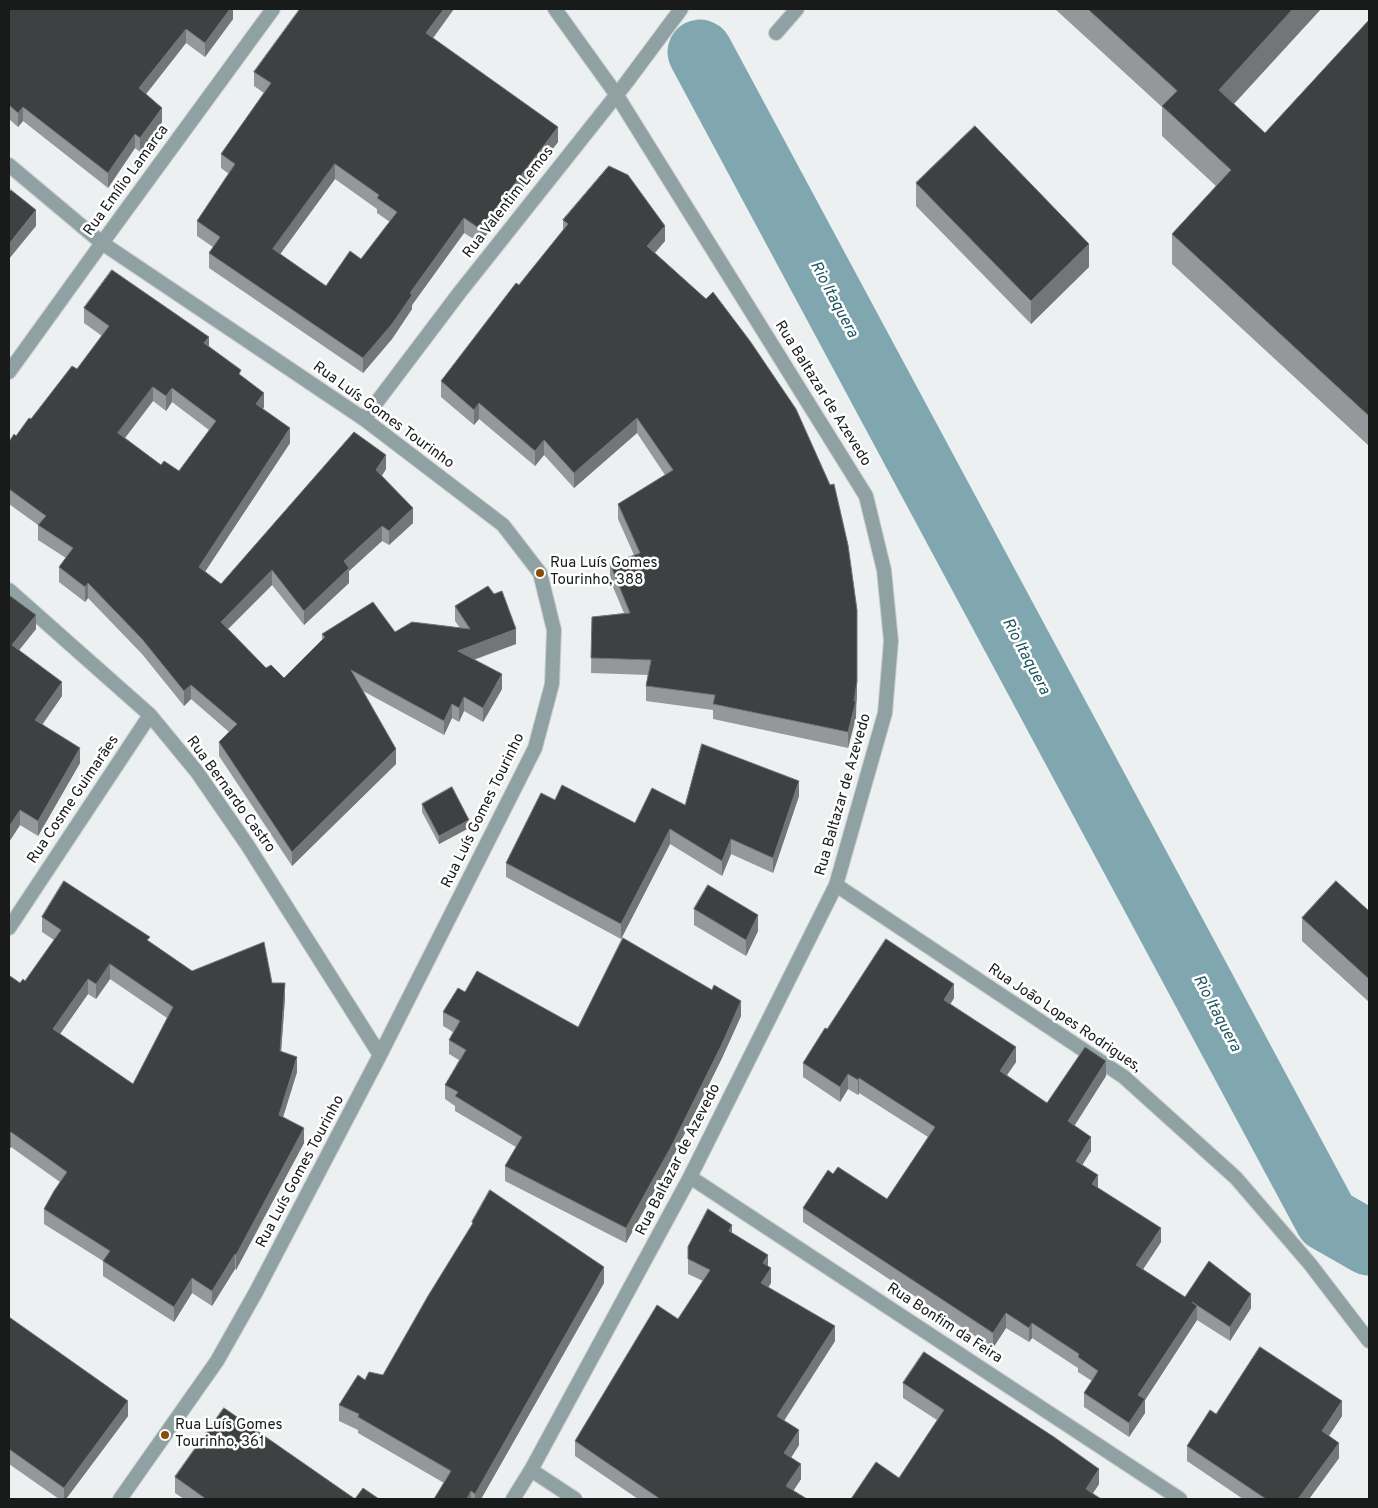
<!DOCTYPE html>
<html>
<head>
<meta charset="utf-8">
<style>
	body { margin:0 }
	#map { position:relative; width:1378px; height:1508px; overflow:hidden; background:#ecf0f1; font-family:Overpass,sans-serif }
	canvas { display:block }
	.frame { position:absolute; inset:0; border:10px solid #191b1b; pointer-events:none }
</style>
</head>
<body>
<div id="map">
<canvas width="1378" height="1508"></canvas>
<div class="frame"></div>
</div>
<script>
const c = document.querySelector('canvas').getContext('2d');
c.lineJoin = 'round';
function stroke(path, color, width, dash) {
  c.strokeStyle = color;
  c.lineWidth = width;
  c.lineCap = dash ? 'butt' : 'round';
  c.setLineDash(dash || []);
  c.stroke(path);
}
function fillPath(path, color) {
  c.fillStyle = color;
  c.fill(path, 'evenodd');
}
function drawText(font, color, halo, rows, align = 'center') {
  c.font = font + ' Overpass,sans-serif';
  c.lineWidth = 5;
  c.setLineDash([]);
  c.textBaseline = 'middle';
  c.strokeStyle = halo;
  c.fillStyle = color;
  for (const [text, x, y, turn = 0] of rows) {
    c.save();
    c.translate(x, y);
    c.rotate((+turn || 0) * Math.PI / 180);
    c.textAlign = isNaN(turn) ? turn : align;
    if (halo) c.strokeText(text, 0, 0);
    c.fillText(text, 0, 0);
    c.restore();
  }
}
const river = new Path2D(`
	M700 52 1327 1219 1369 1243`);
const service = new Path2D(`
	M776 33 797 9`);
const minor = new Path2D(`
	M9 165 102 243 273 9
	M9 590 150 715 197 772 248 846 380 1055
	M836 885 1124 1077 1236 1178 1310 1264 1369 1341
	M9 928 150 715
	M690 1177 1180 1499
	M531 1470 575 1499
	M120 1499 217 1361 256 1292 380 1055 535 748 552 684 554 630 540 573 503 525 364 419
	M513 1499 531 1470 690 1177 836 885 885 713 891 641 884 570 866 496 616 94 555 9`);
const tertiary = new Path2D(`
	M9 372 102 243 364 419 460 292 626 83 681 9`);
const wall = new Path2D(`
	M9 9H233V19L205 57 186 43 146 94 162 122 140 152 135 148 108 188 23 121 18 127 9 119Z
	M1055 9H1321L1234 104 1265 133 1369 20V446L1172 264V234L1216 186 1162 136V107Z
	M433 38 558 142 480 243 464 233 412 305V309L392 339 363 373 209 268V253L213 247 197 236V221L229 174 221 168V154L264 93 254 86V72ZM335 179 377 209V213L390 222 361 259 326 286 280 254Z
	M916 183 1089 267 1031 324 916 206Z
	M563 220 665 241 655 253 857 610V698L856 704V717L848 748 713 719V710L646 701V686L648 675 591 673 592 617 624 613 610 580V564L634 555 618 519V504L665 475 637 433 574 488 544 455 535 466 479 419 474 425 441 397V381L563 230Z
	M84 308 209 347 241 376 264 407 263 409 290 443 205 571 221 584 386 469 382 476 413 523 389 545 382 541 349 571V583L304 625 272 585 228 629 266 668 284 678 322 640V634L395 632 460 628 455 621V606L516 644 474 660 502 689 483 722 464 711 459 722 452 718 444 735 363 691 396 764 292 866 219 756V742L229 732 191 699 184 706 142 654 88 598 85 602 59 582V567L66 558 38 540V525L9 504V442L16 436 77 369 102 336 84 323ZM153 401 166 411 172 402 209 430 179 471 161 465 125 438Z
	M9 595 36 629 19 650 62 696 43 724 80 763 38 836 20 825 9 842Z
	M799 796 773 873 731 854 722 876 670 844 621 939 506 877V863L555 800 635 823 685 805Z
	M422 804 469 828 439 844 422 812Z
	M694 909 758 931 746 956 694 925Z
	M1369 911V1002L1302 941V918Z
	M42 917 150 942 192 971 272 983 285 998 281 1052 297 1072 283 1117 304 1143 236 1270 235 1269 212 1306 192 1293 174 1322 103 1276V1261L44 1224V1209L60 1182 11 1147 9 1150V977L20 983 25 981 54 940 42 932ZM110 979 167 1018 133 1084 60 1034 88 994 96 999Z
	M465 992 578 1027 741 1016 722 1058 672 1159 626 1243 505 1181V1166L516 1147 455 1111V1106L445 1099V1085L459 1060 449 1054V1040L453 1032 443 1026V1012Z
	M954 998 950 1004 1016 1062 1007 1075 1047 1103 1106 1076 1074 1125 1091 1151 1082 1165 1098 1188 1161 1242 1143 1269 1185 1297 1251 1308 1230 1341 1197 1320 1145 1400V1413L1129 1437 1084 1407V1393L1092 1381 1078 1372V1368L1032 1338 1029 1342 1006 1328 993 1348 803 1222V1208L833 1174 887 1199 928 1137 859 1093 858 1095 848 1089 840 1102 803 1077V1063L827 1029Z
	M472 1222 604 1283 481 1499H434L444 1483 358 1433V1430L339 1421V1405L365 1380 383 1375 472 1225Z
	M732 1233 768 1266 771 1283 768 1287 835 1341 784 1421 799 1445 791 1458 801 1479 793 1491 807 1499H638L575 1456V1441L678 1319 703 1281 688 1274V1247Z
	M9 1317 128 1416 66 1499H59L9 1464Z
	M903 1383 1099 1484 1093 1493 899 1478 937 1420 903 1398Z
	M1216 1414 1342 1416 1329 1436 1339 1458 1309 1499H1243L1187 1461V1446Z
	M175 1477 355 1499H379H184L175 1493Z`);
const shadedWall = new Path2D(`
	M230 9H233V19L205 57V43Z
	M444 9H454L426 48V33Z
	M1293 9H1321L1219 120V90Z
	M186 29V43L139 103V88Z
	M23 107V121L18 127V113Z
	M162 108V122L140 152V138Z
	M558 127V142L480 243V229Z
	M135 134V148L108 188V173Z
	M335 164V179L273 264V249Z
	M36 210V226L9 259V244Z
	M464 218V233L412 305V309L392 339 363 373V358Z
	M665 226V241L647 261V246Z
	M1089 244V267L1031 324V301Z
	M209 337V352L204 343Z
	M153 387V401L118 447V433Z
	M172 388V402L166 411V396Z
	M264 393V407L256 419V404Z
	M479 403V419L474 425V410Z
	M637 418V433L574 488V473Z
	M290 428V443L199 581V567Z
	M544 440V455L535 466V451Z
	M386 455V469L376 484V470Z
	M413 508V523L389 545V531Z
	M382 526V541L349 571V583L304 625V611L344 561Z
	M272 570V585L221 636V622Z
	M88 583V598L85 602V587Z
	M36 615V629L12 659V645Z
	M516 629V644L458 665V651Z
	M502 674V689L483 722V708Z
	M62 682V696L35 734V720Z
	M857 682 856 717 848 748V732Z
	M191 685V699L184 706V691Z
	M464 697V711L459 722V708Z
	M452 704V718L444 735V721Z
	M80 748V763L38 836V821Z
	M396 749V764L292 866V852Z
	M799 781V796L773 873V858Z
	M20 810V825L9 842V827Z
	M469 820V828L439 844V836Z
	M670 829V844L621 939V924Z
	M731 839V854L722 876V861Z
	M758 915V931L746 956V940Z
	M110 964V979L96 999V984Z
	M88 979V994L53 1044V1029Z
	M285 983V998L280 1066V1051Z
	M954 984V998L944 1015V1000Z
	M741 1001V1016L722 1058 672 1159 626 1243V1228Z
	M1016 1047V1062L1000 1085V1071Z
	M297 1057V1072L279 1130V1115Z
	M1106 1061V1076L1068 1136V1121Z
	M848 1074V1089L840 1102V1087Z
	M859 1078V1093L858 1095V1080Z
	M304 1128V1143L236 1270V1255Z
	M11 1132V1147L9 1150V1135Z
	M1091 1137V1151L1076 1175V1161Z
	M1098 1175V1190L1092 1184Z
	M732 1225V1240L729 1231Z
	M1161 1228V1242L1136 1280V1265Z
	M235 1254V1269L212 1306V1291Z
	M768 1255V1270L763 1263Z
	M604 1267V1283L481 1499H475V1494Z
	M771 1268V1283L761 1298V1283Z
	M192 1278V1293L174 1322V1307Z
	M1251 1294V1308L1230 1341V1327Z
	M1197 1306V1320L1145 1400V1413L1129 1437V1423L1138 1395Z
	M1006 1313V1328L993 1348V1333Z
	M1032 1323V1338L1029 1342V1328Z
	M835 1326V1341L777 1431V1416Z
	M128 1401V1416L66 1499H64V1488Z
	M1342 1401V1416L1322 1446V1431Z
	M799 1430V1445L784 1468V1453Z
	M1339 1443V1458L1309 1499H1298Z
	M801 1464V1479L788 1499 786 1486Z
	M1099 1469V1484L1089 1499 1086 1489Z
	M471 1491V1499H467Z`);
const building = new Path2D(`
	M9 9H230L205 43 186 29 139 88 162 108 140 138 135 134 108 173 23 107 18 113 9 105Z
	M300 9H444L426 33 558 127 480 229 464 218 410 293 412 295 392 324 363 358 209 253 220 237 197 221 235 164 221 154 271 83 254 72ZM335 164 379 195 377 198 397 212 361 259 350 251 326 286 273 249Z
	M1088 9H1293L1219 90 1265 133 1369 20V416L1172 234 1231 170 1162 106 1177 91Z
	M975 126 1089 244 1031 301 916 183Z
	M609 166 628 175 665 226 647 246 706 299 713 292 750 341 796 409 830 485 834 484 848 545 857 610V682L854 701H856L848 732 713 704 715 695 646 686 651 660 591 658 592 617 630 613 610 564 640 553 618 504 673 470 637 418 574 473 544 440 535 451 479 403 474 410 441 381 516 283 519 285 568 224 563 220Z
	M11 190 36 210 9 244V192Z
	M112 270 209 337 204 343 241 370 239 374 264 393 256 404 290 428 199 567 221 584 354 432 386 455 376 470 413 508 389 531 382 526 344 561 349 568 304 611 272 570 221 622 266 668 271 665 284 678 325 637 322 634 373 602 395 632 412 622 470 629 455 606 488 586 494 594 502 591 516 629 458 651 502 674 483 708 464 697 459 708 452 704 444 721 351 670 396 749 292 852 219 742 237 724 191 685 184 691 142 639 88 583 85 587 59 567 73 548 38 525 46 516 9 489V442L14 434 16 436 29 418 31 419 72 366 77 369 109 326 84 308ZM153 387 166 396 172 388 216 421 179 471 164 461 161 465 118 433Z
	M9 595 36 615 12 645 62 682 35 720 80 748 38 821 20 810 9 827Z
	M702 744 799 781 773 858 731 839 722 861 670 829 621 924 506 863 541 793 555 800 562 785 635 823 652 788 685 805Z
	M452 787 469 820 439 836 422 804Z
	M64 881 150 937 147 940 192 971 264 942 272 983H285L280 1051 297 1057 279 1115 304 1128 236 1255 235 1254 212 1291 192 1278 174 1307 103 1261 110 1251 44 1209 54 1191 67 1172 11 1132 9 1135V977L10 976 20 983 23 979 25 981 61 930 42 917ZM110 964 173 1007 133 1084 53 1029 88 979 96 984Z
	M1336 881 1369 911V979L1302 918Z
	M708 885 758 915 746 940 694 909Z
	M623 938 712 990 714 985 741 1001 722 1044 672 1145 626 1228 505 1166 522 1137 455 1096 458 1092 445 1085 466 1050 449 1040 460 1021 443 1012 458 988 465 992 477 971 578 1027Z
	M886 939 954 984 944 1000 1016 1047 1000 1071 1047 1103 1085 1047 1106 1061 1068 1121 1091 1137 1076 1161 1098 1175 1092 1184 1161 1228 1136 1265 1185 1297 1209 1261 1251 1294 1230 1327 1192 1302 1197 1306 1138 1395 1145 1399 1129 1423 1084 1393 1098 1371 1078 1357 1079 1354 1032 1323 1029 1328 1006 1313 993 1333 803 1208 828 1170 833 1174 838 1167 887 1199 935 1127 859 1078 858 1080 848 1074 840 1087 803 1063 825 1028 827 1029Z
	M490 1190 604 1267 475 1494 471 1491 467 1499H434L451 1471 358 1417 359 1414 339 1405 358 1375 365 1380 369 1372 383 1375 428 1296 473 1223 472 1222Z
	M708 1209 732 1225 729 1231 768 1255 763 1263 771 1268 761 1283 835 1326 777 1416 799 1430 784 1453 801 1464 786 1486 807 1499H660L575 1441 657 1305 678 1319 710 1270 688 1259V1247Z
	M9 1317 128 1401 64 1488 9 1449Z
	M1260 1347 1342 1401 1322 1431 1339 1443 1298 1499H1266L1187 1446 1210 1410 1216 1414Z
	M924 1352 1054 1437 1099 1469 1086 1489 1101 1499H851L876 1462 899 1478 944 1410 903 1383Z
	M224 1408 355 1499 363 1488 379 1499H206L175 1477Z`);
const markers = [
	[540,573,5,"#884b08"],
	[165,1435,5,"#884b08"]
];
const streetNames = [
	["Rua Emílio Lamarca",127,181,-54],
	["Rua Valentim Lemos",509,203,-52],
	["Rua Baltazar de Azevedo",822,394,58],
	["Rua Luís Gomes Tourinho",383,416,36],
	["Rua Bernardo Castro",230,795,54],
	["Rua Baltazar de Azevedo",844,795,-74],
	["Rua Cosme Guimarães",74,800,-56],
	["Rua Luís Gomes Tourinho",484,811,-64],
	["Rua João Lopes Rodrigues,",1064,1019,34],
	["Rua Baltazar de Azevedo",679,1160,-63],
	["Rua Luís Gomes Tourinho",301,1172,-62],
	["Rua Bonfim da Feira",944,1324,33]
];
const poiNames = [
	["Rua Luís Gomes",550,564],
	["Tourinho, 388",550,581],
	["Rua Luís Gomes",175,1426],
	["Tourinho, 361",175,1443]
];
const waterNames = [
	["Rio Itaquera",833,300,62],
	["Rio Itaquera",1025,657,62],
	["Rio Itaquera",1216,1014,62]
];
stroke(river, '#80a7af', 65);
stroke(service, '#cacecf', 16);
stroke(minor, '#cacecf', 16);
stroke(tertiary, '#cacecf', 16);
stroke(service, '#90a1a4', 14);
stroke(minor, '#90a1a4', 14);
stroke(tertiary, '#90a1a4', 14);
fillPath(wall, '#95989a');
fillPath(shadedWall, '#727676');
fillPath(building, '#3e4142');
stroke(building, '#727676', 1);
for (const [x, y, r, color] of markers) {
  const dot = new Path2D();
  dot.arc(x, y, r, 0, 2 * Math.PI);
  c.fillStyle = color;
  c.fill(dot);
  stroke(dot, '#fff', 2);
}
drawText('15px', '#191b1b', '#fff', streetNames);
drawText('15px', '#191b1b', '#fff', poiNames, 'left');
drawText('italic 16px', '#1d555e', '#fff', waterNames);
</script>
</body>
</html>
